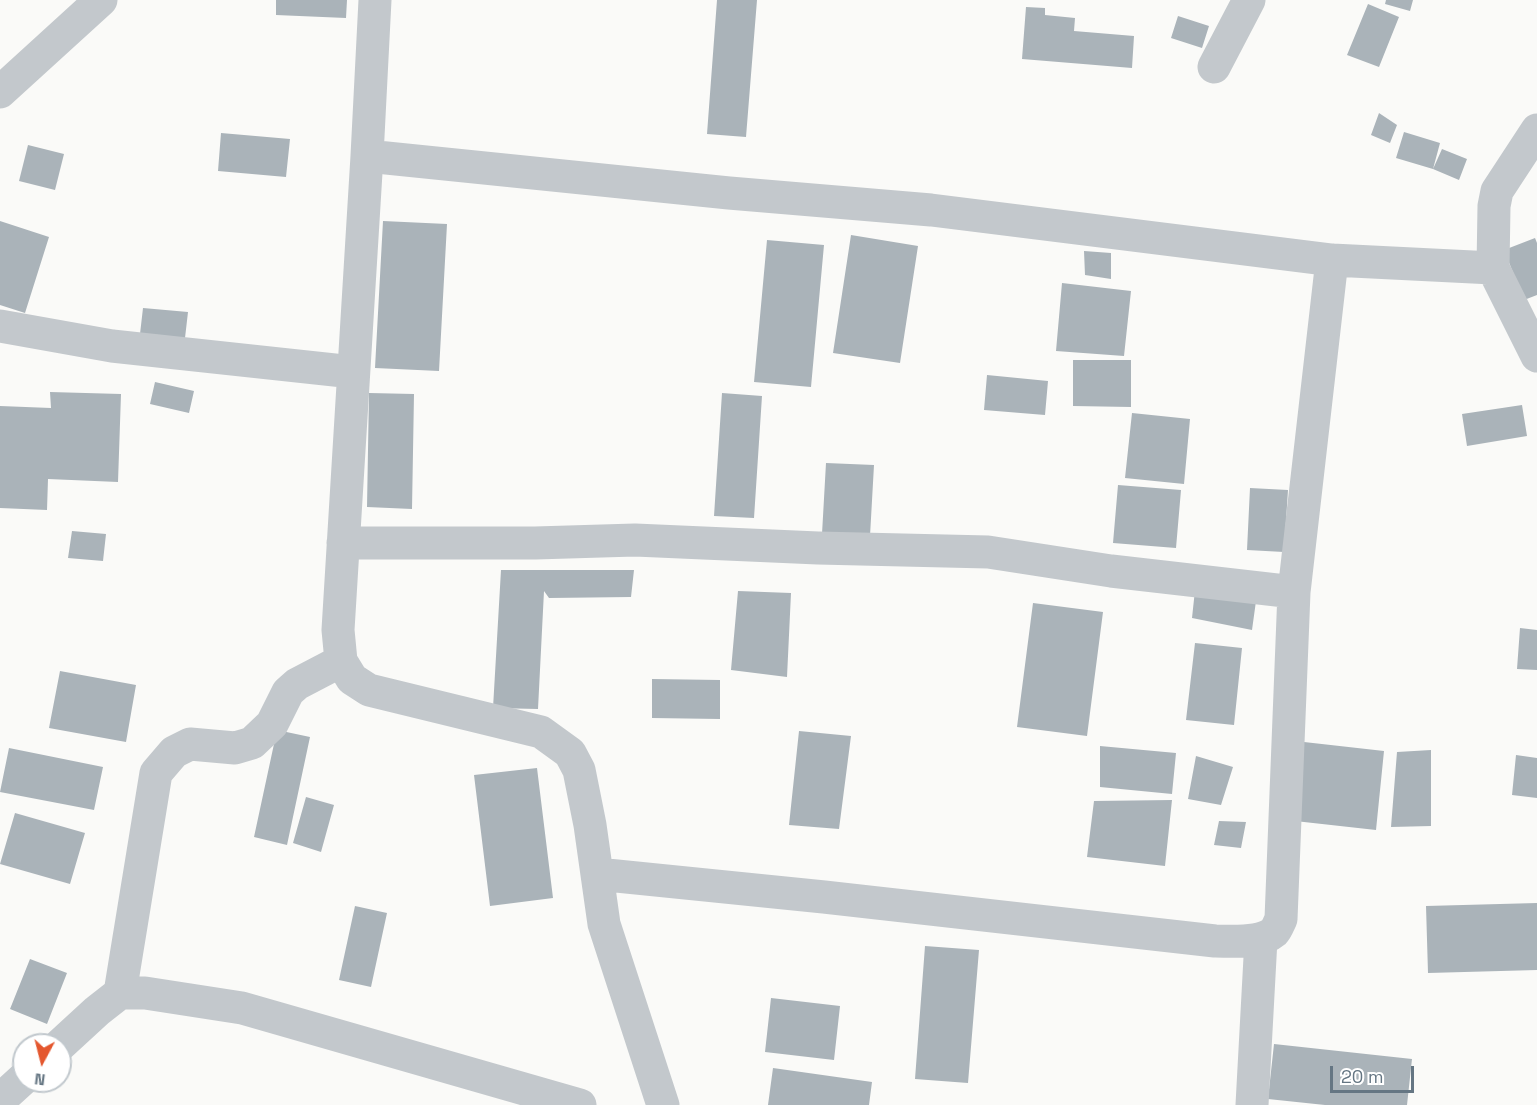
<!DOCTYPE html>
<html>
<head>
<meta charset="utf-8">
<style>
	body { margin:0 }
	#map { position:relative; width:1537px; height:1105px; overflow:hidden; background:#fafaf8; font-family:"Space Grotesk",sans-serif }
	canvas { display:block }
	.north { position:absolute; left:12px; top:1033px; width:60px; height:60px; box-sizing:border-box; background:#fff; border:2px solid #c1c8cd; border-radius:50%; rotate:187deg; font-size:16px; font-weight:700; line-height:24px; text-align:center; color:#657683 }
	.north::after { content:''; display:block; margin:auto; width:21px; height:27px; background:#e4572e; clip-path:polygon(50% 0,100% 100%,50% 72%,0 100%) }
	.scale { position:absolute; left:1330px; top:1066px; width:84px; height:27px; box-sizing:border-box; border:3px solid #657683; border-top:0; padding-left:8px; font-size:18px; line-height:21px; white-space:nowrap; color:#657683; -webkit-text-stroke:4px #fff; paint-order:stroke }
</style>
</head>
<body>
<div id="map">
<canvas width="1537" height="1105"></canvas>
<div class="north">N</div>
<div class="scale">20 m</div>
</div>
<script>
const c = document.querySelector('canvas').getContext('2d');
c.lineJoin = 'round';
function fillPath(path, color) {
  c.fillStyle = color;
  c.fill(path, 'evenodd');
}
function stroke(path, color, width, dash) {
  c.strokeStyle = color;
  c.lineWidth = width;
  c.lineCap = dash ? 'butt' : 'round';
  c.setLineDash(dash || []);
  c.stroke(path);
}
const building = new Path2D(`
	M276 0H347L346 18 276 15Z
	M717 0H757L746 137 707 134Z
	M1386 0H1413L1410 11 1385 4Z
	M1368 4 1399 17 1379 67 1347 55Z
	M1026 7 1045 8V15L1075 18 1074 31 1134 36 1132 68 1022 59Z
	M1178 16 1209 26 1202 48 1171 38Z
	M1379 113 1397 125 1390 143 1371 135Z
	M1404 132 1440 143 1433 169 1396 158Z
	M221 133 290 139 286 177 218 171Z
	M28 145 64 154 55 190 19 181Z
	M1442 149 1467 159 1459 180 1433 169Z
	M0 221 49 237 25 313 0 305Z
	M383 221 447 224 439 371 375 368Z
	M851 235 918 246 900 363 833 353Z
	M1535 238 1537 243V295L1524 300 1504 250Z
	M767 240 824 245 811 387 754 382Z
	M1084 251 1111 253V279L1085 275Z
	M1062 283 1131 291 1124 356 1056 351Z
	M143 308 188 312 185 338 140 334Z
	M1073 360H1131V407L1073 406Z
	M987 375 1048 381 1045 415 984 410Z
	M155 382 194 391 189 413 150 404Z
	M50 392 121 394 118 482 48 479 47 510 0 508V406L51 408Z
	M369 393 414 394 412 509 367 507Z
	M722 393 762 396 754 518 714 516Z
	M1522 405 1527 436 1467 446 1462 414Z
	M1132 413 1190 419 1184 484 1125 478Z
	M826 463 874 465 870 536 822 534Z
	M1118 485 1181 490 1176 548 1113 543Z
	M1250 488 1288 490 1284 552 1247 550Z
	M72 531 106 534 103 561 68 558Z
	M501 570H634L631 597 549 598 544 591 538 709 493 708Z
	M1195 590 1256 601 1252 630 1192 618Z
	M738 591 791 593 787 677 731 670Z
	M1033 603 1103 612 1087 736 1017 727Z
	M1520 628 1537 630V670L1517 669Z
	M1195 643 1242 648 1234 725 1186 720Z
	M60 671 136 685 126 742 49 728Z
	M652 679 720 680V719L652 718Z
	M277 730 310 737 287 845 254 837Z
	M799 731 851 736 839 829 789 825Z
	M1304 742 1384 751 1376 830 1295 821Z
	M1100 746 1176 753 1172 794 1100 787Z
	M9 748 103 767 94 810 0 792Z
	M1431 750V826L1391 827 1397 752Z
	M1516 755 1537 758V798L1512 795Z
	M1196 756 1233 767 1221 805 1188 799Z
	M537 768 553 898 490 906 474 775Z
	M306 797 334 805 321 852 293 843Z
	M1172 800 1165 866 1087 857 1094 801Z
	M15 813 85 833 70 884 0 864Z
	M1219 821 1246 822 1241 848 1214 845Z
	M1537 903V970L1428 973 1426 906Z
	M355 906 387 913 371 987 339 980Z
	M925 946 979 950 968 1083 915 1079Z
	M30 959 67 973 47 1024 10 1009Z
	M771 998 840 1006 834 1060 765 1052Z
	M1274 1044 1412 1059 1407 1105H1325L1268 1099Z
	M773 1068 872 1082 869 1105H768Z`);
const minor = new Path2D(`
	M375 0 367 156 338 630 341 661 352 679 369 690 541 732 570 753 579 770 590 825 604 924 663 1105
	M1214 67 1249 0
	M0 92 101 0
	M1537 130 1497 191 1494 206 1493 268 1537 356
	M367 156 729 193 931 210 1332 260 1493 268
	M0 326 112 346 353 372
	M343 543H535L635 540 818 548 988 552 1111 571 1294 592 1281 919C1279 923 1277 929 1274 932 1260 944 1232 941 1215 941L824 897 597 874
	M1294 592 1332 260
	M120 993 156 773 174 752 190 744 235 748 252 743 272 724 288 692 297 684 341 661
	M60 1045 97 1011 120 993H145L242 1008 580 1105
	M0 1100 24 1078
	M1252 1105 1261 939`);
fillPath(building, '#aab3b9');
stroke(minor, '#c3c8cc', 33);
</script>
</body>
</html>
